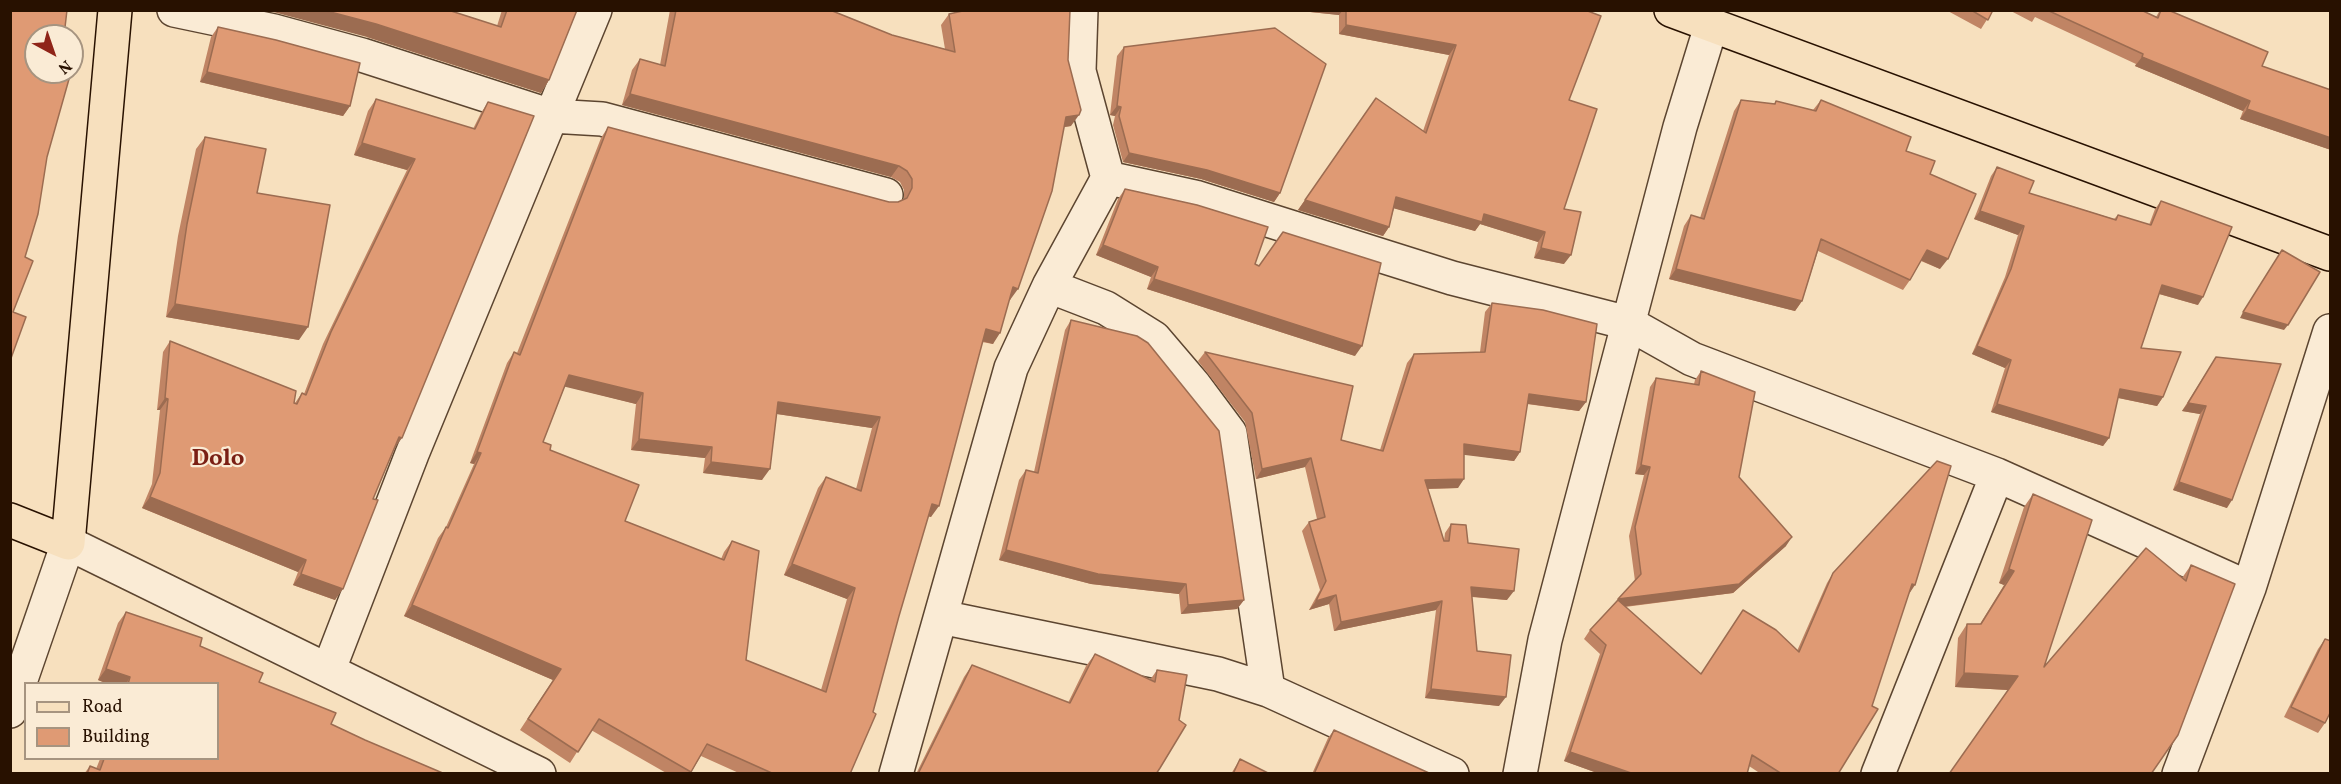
<!DOCTYPE html>
<html>
<head>
<meta charset="utf-8">
<style>
	body { margin:0 }
	#map { position:relative; width:2341px; height:784px; overflow:hidden; background:#f7e0be; font-family:Vollkorn,serif }
	canvas { display:block }
	.frame { position:absolute; inset:0; border:12px solid #281100; pointer-events:none }
	.legend { position:absolute; left:24px; top:682px; width:195px; height:78px; box-sizing:border-box; background:#faebd5; border:2px solid #a69480; margin:0; padding:8px 10px; list-style:none; font-size:18px; color:#281100 }
	.legend li { display:flex; align-items:center; gap:12px; height:30px }
	.legend b { width:30px; border:2px solid #a69480 }
	.north { position:absolute; left:24px; top:24px; width:60px; height:60px; box-sizing:border-box; background:#faebd5; border:2px solid #a69480; border-radius:50%; rotate:140deg; font-size:16px; font-weight:700; line-height:24px; text-align:center; color:#281100 }
	.north::after { content:''; display:block; margin:auto; width:21px; height:27px; background:#8f2418; clip-path:polygon(50% 0,100% 100%,50% 72%,0 100%) }
</style>
</head>
<body>
<div id="map">
<canvas width="2341" height="784"></canvas>
<div class="frame"></div>
<ul class="legend">
<li><b style="height:8px;background:#f7e0be"></b>Road</li>
<li><b style="height:16px;background:#df9a74"></b>Building</li>
</ul>
<div class="north">N</div>
</div>
<script>
const c = document.querySelector('canvas').getContext('2d');
c.lineJoin = 'round';
function stroke(path, color, width, dash) {
  c.strokeStyle = color;
  c.lineWidth = width;
  c.lineCap = dash ? 'butt' : 'round';
  c.setLineDash(dash || []);
  c.stroke(path);
}
function fillPath(path, color) {
  c.fillStyle = color;
  c.fill(path, 'evenodd');
}
function drawText(font, color, halo, rows, align = 'center') {
  c.font = font + ' Vollkorn,serif';
  c.lineWidth = 4.5;
  c.setLineDash([]);
  c.textBaseline = 'middle';
  c.strokeStyle = halo;
  c.fillStyle = color;
  for (const [text, x, y, turn = 0] of rows) {
    c.save();
    c.translate(x, y);
    c.rotate((+turn || 0) * Math.PI / 180);
    c.textAlign = isNaN(turn) ? turn : align;
    if (halo) c.strokeText(text, 0, 0);
    c.fillText(text, 0, 0);
    c.restore();
  }
}
const minor = new Path2D(`
	M174 10 274 31 362 55 551 116 602 119 886 195
	M1108 178 1195 197 1452 278 1628 323 1692 359 1997 475 2249 588
	M1049 286 1106 308 1154 338 1195 386 1230 433 1268 690
	M941 617 1218 674 1268 690 1452 774
	M329 669 412 454 595 10
	M10 711 68 543 539 774
	M896 774 1011 368 1049 286 1108 178 1079 71 1081 10
	M1520 774 1545 640 1680 127 1711 26
	M1878 774 1997 475
	M2179 774 2249 588 2330 331`);
const major = new Path2D(`
	M1671 10 2330 254
	M10 520 68 543 115 10`);
const wall = new Path2D(`
	M502 10H577L549 80 541 93 367 37 497 26Z
	M670 10H830L892 35 945 49 941 25 949 14 1068 60 1071 126 1064 127 1010 300 1009 299 993 344 982 342 931 517 928 516 850 774H741L701 756 690 774H668L591 730 570 763 520 730 553 680 404 616 438 538 446 527 474 464 470 463 507 363 514 352 517 353 601 138 608 127 889 202H898L904 199V190L900 182 891 177 622 105 632 70 640 59 660 65ZM565 386 636 404 631 450 705 458 703 473 762 480 777 414 872 428 856 489 826 477 818 488 784 575 847 599 821 690 746 660 732 541 724 552 721 559 625 521 550 450 543 442Z
	M1291 10H1585L1569 100 1564 209V264L1534 258 1538 242 1480 224 1475 231 1394 208 1389 227 1383 236 1298 210 1376 98 1423 131 1449 55 1339 34V15Z
	M1946 10H1993L1981 29Z
	M2009 10H2141L2156 17 2160 10H2168L2262 66 2331 90V150L2240 119 2243 111 2135 66 2136 64 2035 17 2032 22Z
	M218 27 350 106 343 116 200 82 211 37Z
	M1124 47 1280 193 1274 202 1201 179 1123 162 1113 125 1115 116 1110 115 1117 56Z
	M376 99 473 129 481 113 488 102 394 449 373 499 335 600 293 585 298 572 142 508 152 484 160 410H157L163 352 170 341 294 403H295L302 393 304 394 323 344 407 170 354 155 368 111Z
	M1741 100 1774 104 1776 101 1813 110 1821 100 1906 151 1930 174 1940 269 1921 261 1910 280 1903 290 1818 251 1802 301 1795 311 1669 279 1684 226 1691 215 1700 218 1734 111Z
	M205 137 299 340 166 317 178 236 196 149Z
	M1997 167 2029 193 2114 219 2118 215 2149 225 2155 209 2161 201 2198 305 2159 294 2141 348 2163 397 2157 406 2118 398 2109 438 2103 446 1991 412 2005 368 1972 354 2005 277 2018 235 1974 219 1991 176Z
	M1125 189 1255 264 1355 356 1147 289 1151 277 1096 255 1118 199Z
	M1492 303 1586 402 1579 411 1527 404 1520 452 1514 461 1464 454 1458 488 1428 489 1444 541 1445 533 1451 524 1468 543 1507 600 1472 597 1477 651 1499 706 1425 698 1436 610 1334 631 1329 604 1309 610 1320 590 1302 531 1309 522 1317 519 1305 467 1256 479 1245 422 1198 361 1205 352 1341 440 1380 450 1407 363 1414 354 1480 352 1485 312Z
	M1071 320 1244 600 1237 609 1181 614 1179 594 1091 584 999 560 1019 480 1026 470 1034 472 1065 330Z
	M2216 357 2227 508 2173 490 2200 414 2182 411Z
	M1701 371 1739 477 1786 546 1733 593 1625 607 1700 674 1797 651 1827 583 1833 573 1909 594 1838 774H1761L1749 766 1747 774H1600L1564 761 1600 654 1584 639 1590 630 1635 581 1629 536 1644 475 1635 474 1650 387 1656 378 1694 384 1695 380Z
	M2033 494 2044 667 2182 578 2191 565 2235 584 2008 690 1955 687 1958 638 1967 624H1980L2004 585 1999 583 2024 507Z
	M126 612 200 646 331 724 365 740 445 774H84L90 766 96 769 100 759H218V684H108L98 680 118 623Z
	M2325 639V723L2318 733 2284 717 2318 649Z
	M1095 654 1150 680 1157 670 1156 774H916L964 677 972 665 1068 703 1086 666Z
	M1334 730 1428 774H1312L1328 738Z
	M1240 759 1270 774H1231Z`);
const shadedWall = new Path2D(`
	M266 10H323L376 24 549 80 541 93 367 37Z
	M1291 10H1343L1339 15Z
	M1346 25 1456 45 1449 55 1339 34Z
	M2142 57 2250 101 2243 111 2135 66Z
	M207 72 350 106 343 116 200 82Z
	M630 94 899 166 891 177 622 105Z
	M1117 106 1121 107 1115 116 1110 115Z
	M2247 109 2331 138V150L2240 119Z
	M1079 115 1071 126 1058 128 1066 117Z
	M362 143 415 159 407 170 354 155Z
	M1129 153 1207 170 1280 193 1274 202 1201 179 1123 162Z
	M1396 197 1484 214 1545 232 1538 242 1480 224 1475 231 1389 207Z
	M1305 200 1389 227 1383 236 1298 210Z
	M1980 211 2024 226 2018 235 1974 219Z
	M1103 245 1158 267 1151 277 1096 255Z
	M1541 248 1571 255 1564 264 1534 258Z
	M1927 250 1948 259 1940 269 1920 260Z
	M1676 269 1802 301 1795 311 1669 279Z
	M1154 279 1362 346 1355 356 1147 289Z
	M2162 285 2203 297 2198 305 2156 293Z
	M1013 287 1018 289 1010 300 1005 298Z
	M175 304 308 327 299 340 166 317Z
	M2243 312 2288 325 2284 330 2240 318Z
	M986 329 1000 333 993 344 978 340Z
	M1977 346 2011 360 2005 368 1972 354Z
	M569 375 643 393 636 404 562 386Z
	M2120 389 2163 397 2157 406 2114 397Z
	M1529 394 1586 402 1579 411 1522 403Z
	M165 398 168 399 160 410H157Z
	M778 402 880 417 872 428 770 413Z
	M2188 403 2206 406 2200 414 2182 411Z
	M1997 404 2109 438 2103 446 1991 412Z
	M399 437 402 438 394 449Z
	M639 439 712 447 705 458 631 450Z
	M1464 444 1520 452 1514 461 1457 454Z
	M477 452 481 453 474 464 470 463Z
	M1311 458 1305 467 1256 479 1262 469Z
	M711 462 770 469 762 480 703 473Z
	M1641 465 1650 467 1644 475 1635 474Z
	M1464 479 1458 488 1419 489 1425 480Z
	M2179 482 2232 500 2227 508 2173 490Z
	M150 497 306 560 298 572 142 508Z
	M932 504 939 506 931 517 924 515Z
	M1792 537 1786 546 1733 593 1612 608 1618 599Z
	M1006 550 1186 584 1179 594 1091 584 999 560Z
	M792 564 855 588 847 599 784 575Z
	M2009 569 2014 571 2004 585 1999 583Z
	M301 574 343 589 335 600 293 585Z
	M1912 584 1915 585 1909 594Z
	M1471 587 1514 591 1507 600 1465 596Z
	M1336 595 1329 604 1309 610 1316 601Z
	M1244 600 1237 609 1181 614 1188 605Z
	M1442 601 1436 610 1334 631 1341 622Z
	M412 605 561 669 553 680 404 616Z
	M106 669 130 677 126 684H108L98 680Z
	M1964 673 2018 676 2008 690 1955 687Z
	M1431 689 1506 697 1499 706 1425 698Z
	M1570 752 1634 774H1600L1564 761Z`);
const building = new Path2D(`
	M10 10H67L64 36H36V72H71L47 157 38 214 25 257 33 261 13 312 26 317 10 361Z
	M323 10H448L501 27 507 10H577L549 80 376 24Z
	M676 10H830L892 35 955 52 949 14 967 10H1070L1068 60 1081 110 1079 115 1066 117 1052 191 1018 289 1013 287 1000 333 986 329 939 506 932 504 899 616 873 712 876 714 850 774H774L707 744 691 772 599 719 578 752 528 719 561 669 412 605 446 527 448 528 481 453 477 452 514 352 520 355 608 127 889 202H898L907 198 912 188V179L907 171 899 166 630 94 640 59 665 66ZM569 375 643 393 639 439 712 447 711 462 770 469 778 402 880 417 861 491 826 477 792 564 855 588 826 692 746 660 759 551 732 541 724 560 625 521 639 485 550 450 551 445 543 442Z
	M1346 10H1585L1601 16 1569 100 1597 109 1564 209 1581 212 1571 255 1541 248 1545 232 1484 214 1482 222 1396 197 1389 227 1305 200 1376 98 1426 133 1456 45 1346 25Z
	M1971 10H1993L1988 20Z
	M2047 10H2141L2158 18 2161 10H2168L2268 52 2262 66 2331 90V138L2247 109 2250 101 2142 57 2143 54Z
	M218 27 276 40 360 63 350 106 207 72Z
	M1275 28 1326 64 1280 193 1207 170 1129 153 1119 116 1121 107 1117 106 1124 47Z
	M376 99 475 129 488 102 534 116 402 438 399 437 373 499 378 500 343 589 301 574 306 560 150 497 160 473 168 399 165 398 170 341 296 391 294 403 297 404 302 393 306 395 331 332 415 159 362 143Z
	M1741 100 1775 104 1776 101 1816 111 1821 100 1911 137 1906 151 1935 161 1930 174 1976 194 1948 259 1927 250 1910 280 1821 239 1802 301 1676 269 1691 215 1704 219Z
	M205 137 266 149 257 193 330 205 308 327 175 304 187 224Z
	M1997 167 2034 181 2029 193 2116 220 2118 215 2151 225 2161 201 2232 227 2203 297 2162 285 2141 348 2181 352 2163 397 2120 389 2109 438 1997 404 2011 360 1977 346 2011 269 2024 226 1980 211Z
	M1125 189 1197 205 1268 227 1255 264 1259 266 1283 232 1381 263 1362 346 1154 279 1158 267 1103 245Z
	M2282 250 2320 272 2288 325 2243 312Z
	M1492 303 1543 310 1597 324 1586 402 1529 394 1520 452 1464 444V479L1425 480 1444 541H1449L1451 524 1466 525 1468 543 1519 549 1514 591 1471 587 1477 651 1511 655 1506 697 1431 689 1442 601 1341 622 1336 595 1316 601 1326 581 1309 522 1325 517 1311 458 1262 469 1252 413 1205 352 1353 386 1341 440 1383 451 1414 354 1485 352Z
	M1071 320 1137 336 1148 343 1219 431 1244 600 1188 605 1186 584 1098 574 1006 550 1026 470 1038 473Z
	M2216 357 2281 364 2232 500 2179 482 2206 406 2188 403Z
	M1701 371 1755 392 1739 477 1792 537 1739 584 1618 599 1641 574 1635 527 1650 467 1641 465 1656 378 1699 385Z
	M1937 461 1951 466 1915 585 1912 584 1872 706 1878 709 1838 774H1782L1752 755 1747 774H1634L1570 752 1606 645 1590 630 1618 600 1701 674 1743 610 1776 630 1799 652 1833 573Z
	M2033 494 2092 520 2044 667 2146 548 2186 581 2191 565 2235 584 2178 735 2151 774H1949L2018 676 1964 673 1967 624H1981L2014 571 2009 569Z
	M126 612 202 638 200 646 263 673 259 682 336 713 331 724 365 740 445 774H87L90 766 100 770 104 759H218V684H128L130 677 106 669Z
	M2325 639 2331 641V711L2325 723 2291 707Z
	M1095 654 1155 682 1157 670 1187 675 1179 720 1186 725 1160 768 1156 774H918L972 665 1070 703Z
	M1334 730 1429 773 1428 774H1314Z
	M1240 759 1270 774H1233Z`);
const districtNames = [
	["Dolo",218,461]
];
stroke(minor, '#5c4530', 36);
stroke(major, '#281100', 36);
stroke(minor, '#faebd5', 33);
stroke(major, '#f7e0be', 33);
fillPath(wall, '#c08464');
fillPath(shadedWall, '#9c6c51');
fillPath(building, '#df9a74');
stroke(building, '#9c6c51', 1.5);
drawText('bold 24px', '#7a1f14', '#faebd5', districtNames);
</script>
</body>
</html>
